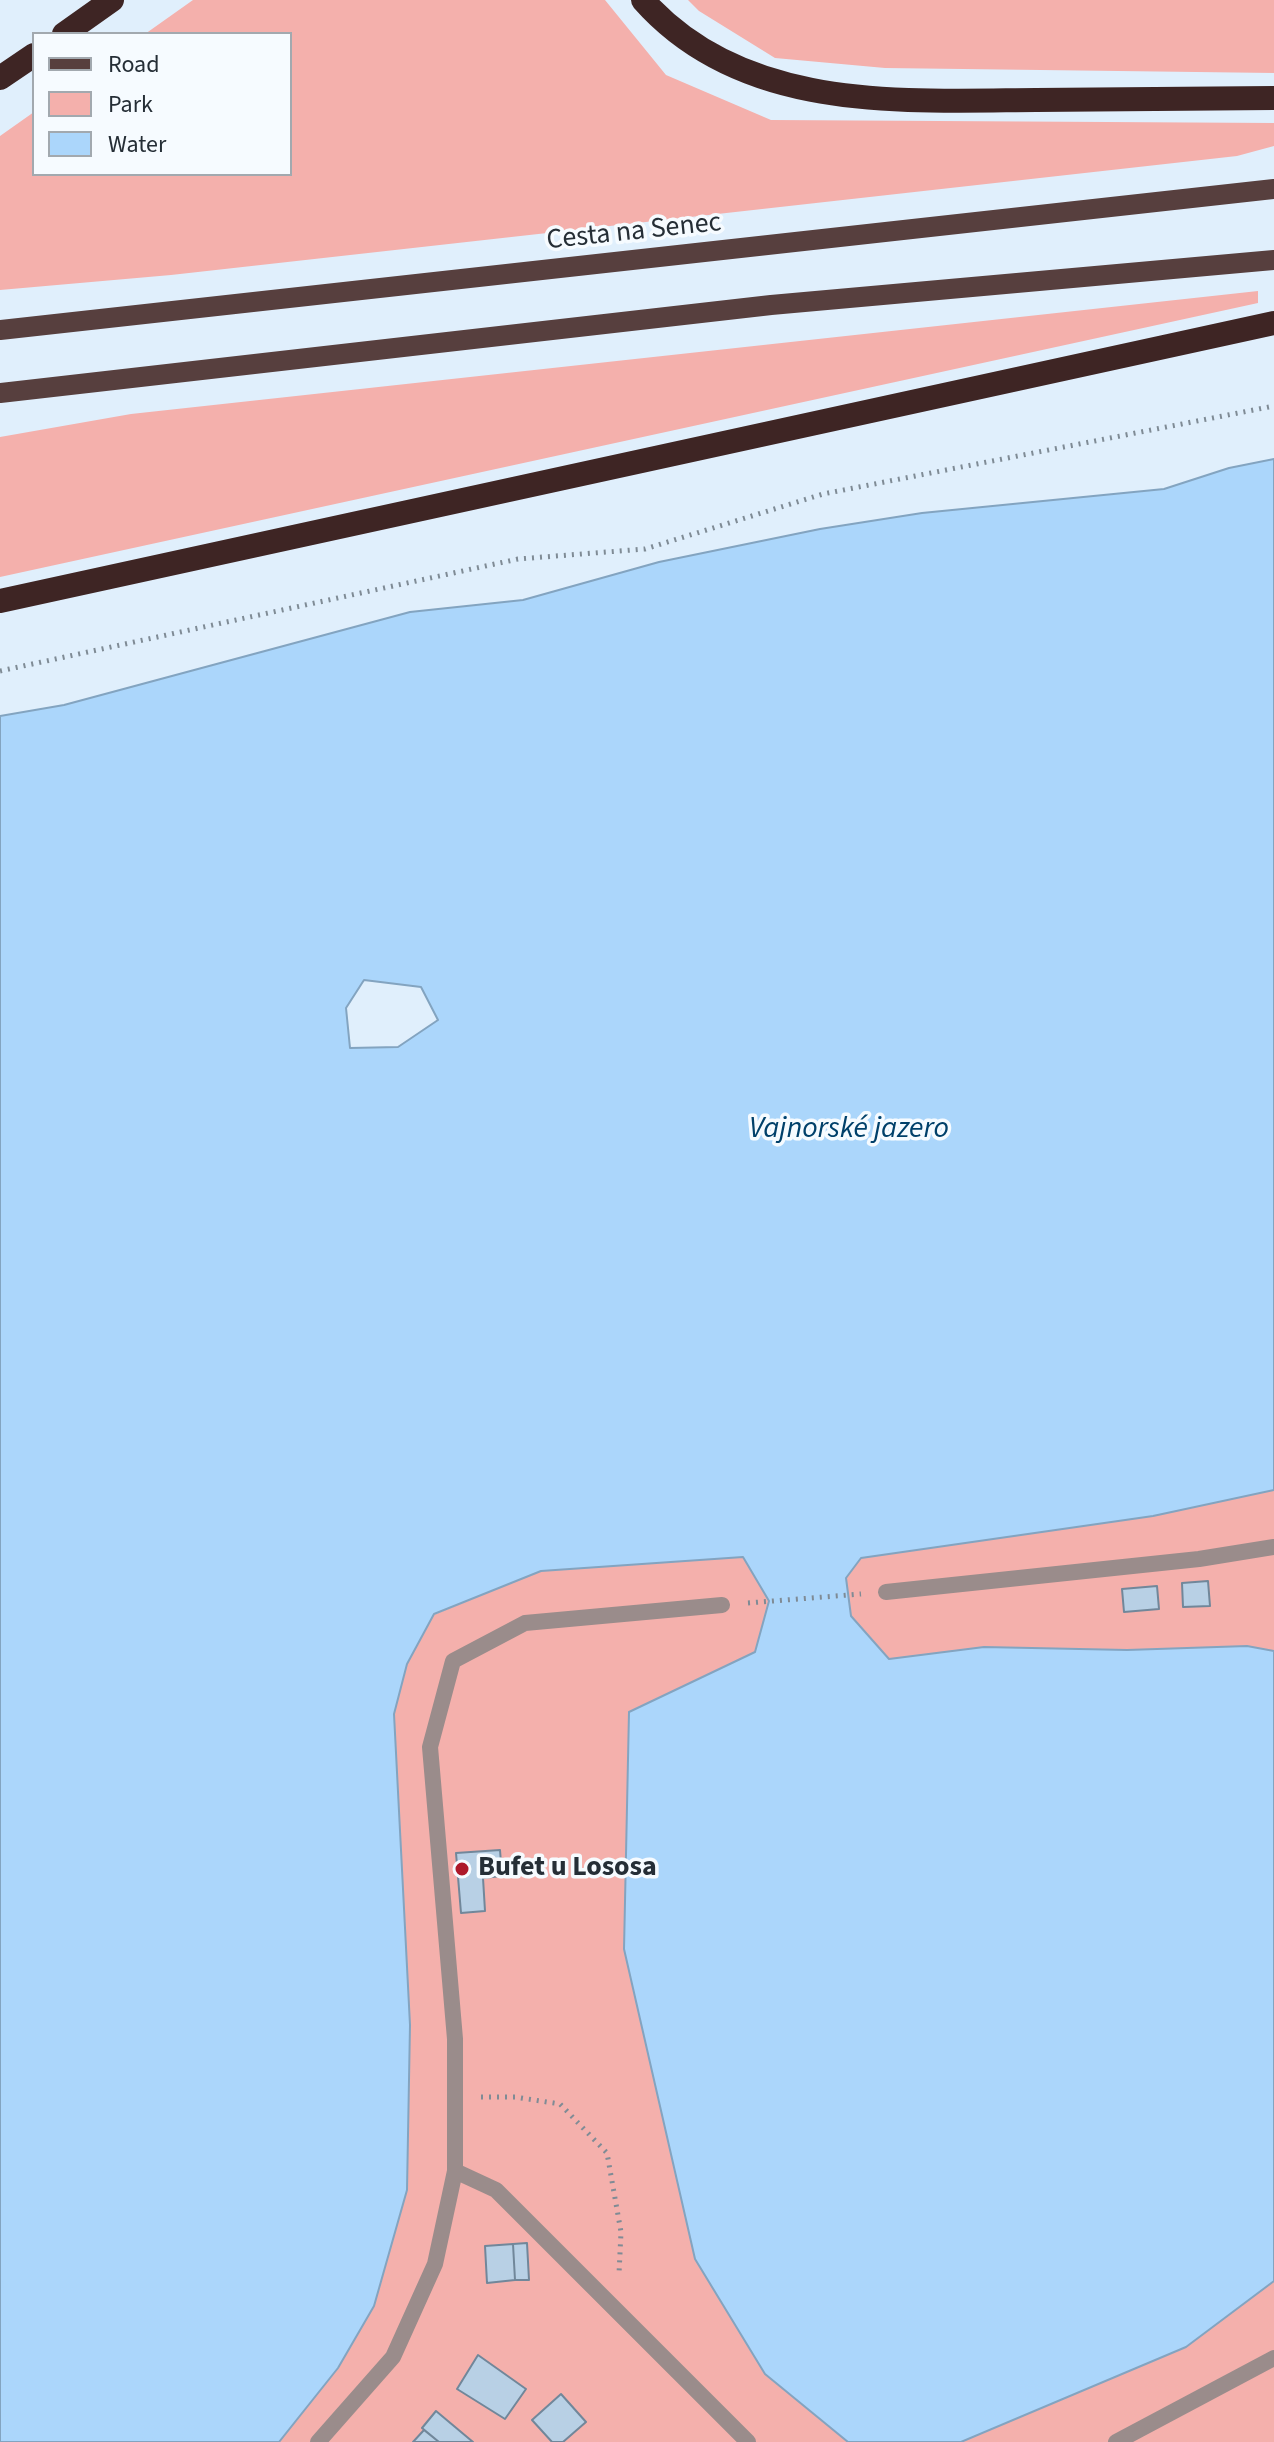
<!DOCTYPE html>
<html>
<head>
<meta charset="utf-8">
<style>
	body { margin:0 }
	#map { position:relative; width:1274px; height:2442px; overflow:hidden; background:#e0effc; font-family:"Source Sans 3",sans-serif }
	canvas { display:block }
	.legend { position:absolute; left:32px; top:32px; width:260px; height:144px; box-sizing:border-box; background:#f6fbff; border:2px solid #a2a9af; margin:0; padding:10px 14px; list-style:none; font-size:24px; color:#252e36 }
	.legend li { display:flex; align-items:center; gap:16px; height:40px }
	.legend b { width:40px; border:2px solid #a2a9af }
</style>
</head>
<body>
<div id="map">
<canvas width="1274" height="2442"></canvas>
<ul class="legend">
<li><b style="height:10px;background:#573f3e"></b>Road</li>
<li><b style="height:22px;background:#f4b0ac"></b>Park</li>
<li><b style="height:22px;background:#abd6fb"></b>Water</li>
</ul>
</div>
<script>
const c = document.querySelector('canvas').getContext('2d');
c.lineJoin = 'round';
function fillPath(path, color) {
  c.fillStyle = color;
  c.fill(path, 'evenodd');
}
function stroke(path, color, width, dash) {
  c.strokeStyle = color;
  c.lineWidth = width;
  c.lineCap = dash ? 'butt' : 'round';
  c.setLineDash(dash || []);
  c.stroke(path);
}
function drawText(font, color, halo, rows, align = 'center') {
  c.font = font + ' "Source Sans 3",sans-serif';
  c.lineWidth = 7;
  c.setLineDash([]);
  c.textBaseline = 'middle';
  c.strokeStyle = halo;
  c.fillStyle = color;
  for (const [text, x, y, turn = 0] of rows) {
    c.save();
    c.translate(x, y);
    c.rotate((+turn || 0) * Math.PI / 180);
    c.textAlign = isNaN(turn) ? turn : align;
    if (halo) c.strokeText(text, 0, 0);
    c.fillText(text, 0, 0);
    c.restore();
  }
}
const green = new Path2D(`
	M193 0H605L666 75 771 120 1274 123V146L1237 156 171 275 0 290V136L34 112V174H290V34H145Z
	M688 0H1274V73L885 68 775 58 699 11Z
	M1258 291V303L0 577V437L131 414Z
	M1274 1490V1651L1247 1646 1127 1650 984 1647 889 1659 850 1616 846 1577 861 1558 1153 1516Z
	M744 1557 769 1601 755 1652 629 1712 677 2166 695 2259 765 2374 848 2442H279L338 2368 374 2306 410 2025 394 1714 407 1664 433 1615 541 1571Z
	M1274 2281V2442H961L1186 2347Z`);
const water = new Path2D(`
	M1274 459V1490L1153 1516 861 1558 846 1578 851 1616 889 1659 984 1647 1127 1650 1247 1646 1274 1651V2281L1186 2347 961 2442H848L765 2374 695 2259 624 1949 629 1712 755 1652 769 1601 743 1557 541 1571 434 1614 407 1664 394 1714 410 2025 407 2190 374 2306 338 2368 279 2442H0V716L64 705 410 612 523 600 659 562 820 529 922 513 1164 489 1229 468ZM364 980 421 987 438 1020 398 1047 350 1048 346 1008Z`);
const building = new Path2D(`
	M1208 1581 1210 1606 1183 1607 1182 1583Z
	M1157 1586 1159 1609 1124 1612 1122 1589Z
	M500 1850 502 1876 483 1878 485 1911 461 1913 456 1853Z
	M527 2243 529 2280H515L513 2244Z
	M513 2244 515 2280 487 2283 485 2246Z
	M478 2355 526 2389 505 2419 457 2389Z
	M561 2394 586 2422 563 2442H552L532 2420Z
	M436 2411 473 2442H439L422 2428Z
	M424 2430 439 2442H413Z`);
const path = new Path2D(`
	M0 671 518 559 645 549 823 494 1274 406
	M748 1603 861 1594
	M481 2097H515L560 2104 607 2153 621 2232 619 2274`);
const service = new Path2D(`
	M886 1592 1199 1559 1274 1547
	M455 2171V2039L430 1747 453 1661 525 1623 722 1605
	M318 2442 393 2357 435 2264 455 2171 496 2190 748 2442
	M1116 2442 1274 2358`);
const primary = new Path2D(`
	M0 330 1274 189
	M0 393 771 305 1274 260`);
const motorway = new Path2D(`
	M643 0C742 112 901 101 1036 100 1116 100 1195 99 1274 98
	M64 34 112 0
	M0 78 34 55
	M0 601 1274 323`);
const markers = [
	[462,1869,8,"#ad192a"]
];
const streetNames = [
	["Cesta na Senec",634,233,-6]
];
const poiNames = [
	["Bufet u Lososa",478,1869]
];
const waterNames = [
	["Vajnorské jazero",849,1130]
];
fillPath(green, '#f4b0ac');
fillPath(water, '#abd6fb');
stroke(water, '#83a4c0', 2);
fillPath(building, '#b8d0e5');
stroke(building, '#71879a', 2);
stroke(path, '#7f8b95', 5, [2, 6]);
stroke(service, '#9a8c8b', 16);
stroke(primary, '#573f3e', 20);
stroke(motorway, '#3e2524', 24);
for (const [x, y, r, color] of markers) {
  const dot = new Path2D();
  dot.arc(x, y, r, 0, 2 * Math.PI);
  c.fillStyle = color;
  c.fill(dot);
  stroke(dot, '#f6fbff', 3);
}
drawText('28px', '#252e36', '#f6fbff', streetNames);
drawText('bold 28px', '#252e36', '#f6fbff', poiNames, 'left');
drawText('italic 30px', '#00406a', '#f6fbff', waterNames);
</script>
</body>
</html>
